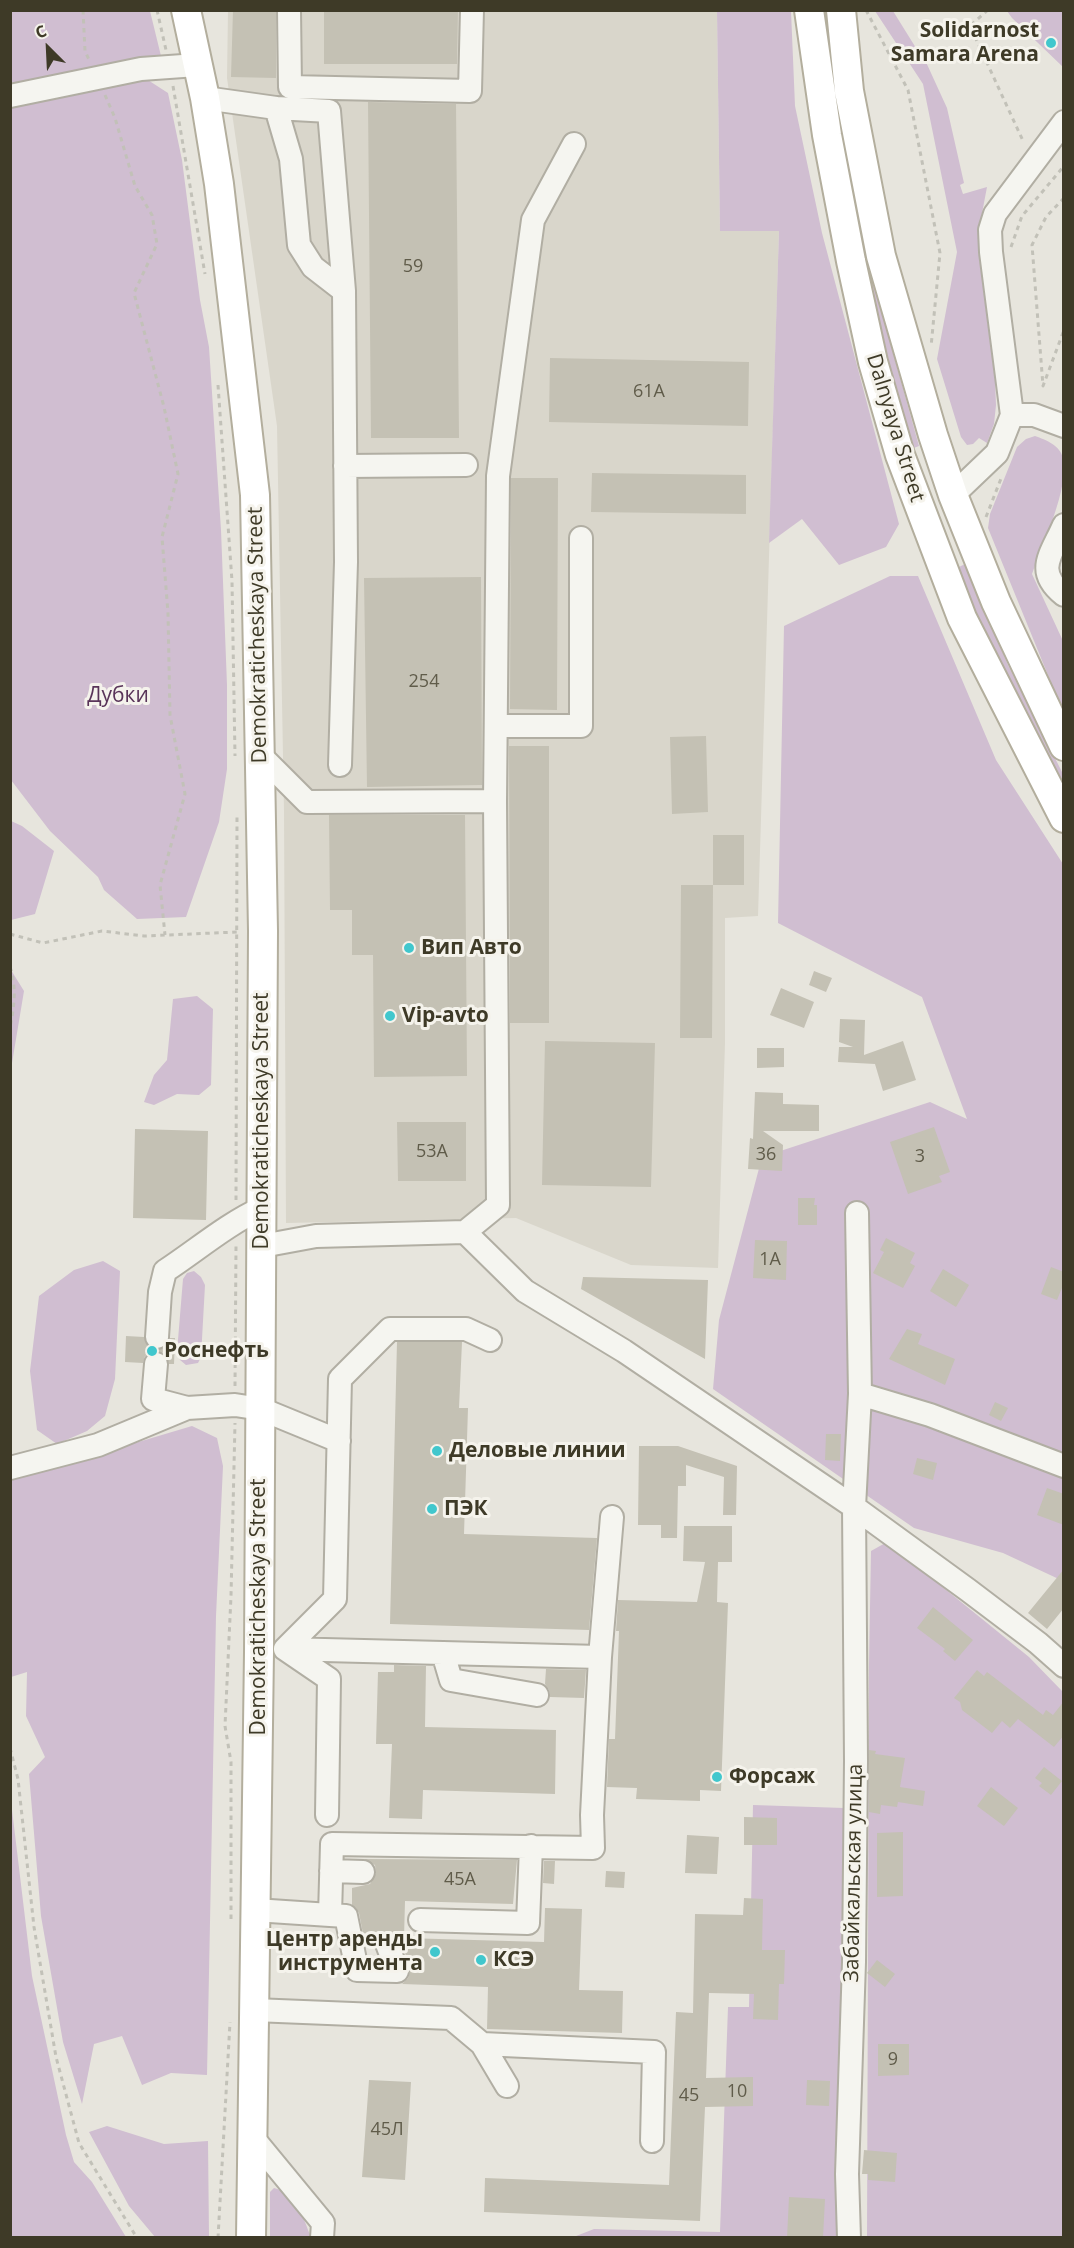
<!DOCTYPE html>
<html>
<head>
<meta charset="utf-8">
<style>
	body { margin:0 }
	#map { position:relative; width:1074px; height:2248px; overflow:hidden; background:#e7e5dd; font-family:"Open Sans",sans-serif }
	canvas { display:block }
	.frame { position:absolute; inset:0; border:12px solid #3e3a27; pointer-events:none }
	.north { position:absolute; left:18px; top:18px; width:60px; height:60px; -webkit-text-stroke:4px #f5f3ec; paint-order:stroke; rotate:336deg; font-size:16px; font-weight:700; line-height:24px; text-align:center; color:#3e3a27 }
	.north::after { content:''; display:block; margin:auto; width:21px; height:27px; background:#3e3a27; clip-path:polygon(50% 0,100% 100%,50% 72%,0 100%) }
</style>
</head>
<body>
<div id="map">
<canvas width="1074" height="2248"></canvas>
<div class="frame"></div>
<div class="north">С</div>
</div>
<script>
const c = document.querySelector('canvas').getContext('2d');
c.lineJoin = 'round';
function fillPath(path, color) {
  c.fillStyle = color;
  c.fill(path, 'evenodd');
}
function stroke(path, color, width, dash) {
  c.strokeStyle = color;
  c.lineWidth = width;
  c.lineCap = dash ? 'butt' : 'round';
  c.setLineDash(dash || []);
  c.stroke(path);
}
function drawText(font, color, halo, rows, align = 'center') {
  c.font = font + ' "Open Sans",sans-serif';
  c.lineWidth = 6;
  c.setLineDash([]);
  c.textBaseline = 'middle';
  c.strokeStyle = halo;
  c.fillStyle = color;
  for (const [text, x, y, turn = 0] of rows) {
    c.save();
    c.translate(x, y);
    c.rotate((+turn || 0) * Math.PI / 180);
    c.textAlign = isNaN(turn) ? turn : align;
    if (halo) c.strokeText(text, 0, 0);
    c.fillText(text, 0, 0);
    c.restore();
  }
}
const built = new Path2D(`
	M228 11H717L720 231 779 230 758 916 725 918V1043L718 1268 631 1265 516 1218 286 1223 284 811 277 426 227 78Z`);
const green = new Path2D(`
	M11 11H150L161 56 124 70 68 85 78 94 137 73 168 93 182 160 200 300 209 347 221 530 227 685V769L219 822 186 917 137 919 104 890 98 877 50 831 11 780Z
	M717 11H791L795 106 822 233 899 524 886 547 839 565 802 519 769 543 779 231H720Z
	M875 11H893L916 48 920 49 947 108 964 183 960 185 963 194 987 187 979 229 978 248 995 380 996 405 994 424 987 443 979 438 973 444 967 445 961 437 937 359 957 252 923 84Z
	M1007 11H1063V67L1012 18Z
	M862 277H872L919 446 911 449Z
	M1035 436C1046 440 1060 445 1063 458 1070 486 1042 546 1032 574L1063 641V712L988 528 990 514 1017 447 1026 439Z
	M965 564 1008 665 1063 774V795L987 649 957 568Z
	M890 576H918L996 760 1063 864V1581L1003 1553 914 1528 713 1389 719 1320 762 1157 930 1102 967 1119 922 997 778 923 784 626Z
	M11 821 22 826 54 851 35 914 11 920Z
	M11 970 24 991 11 1069Z
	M197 996 213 1009 211 1085 199 1095 177 1094 154 1105 144 1102 154 1075 167 1060 173 999Z
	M103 1261 120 1271 115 1379 105 1416 87 1431 57 1444 37 1430 30 1371 39 1296 74 1270Z
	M194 1271 201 1277 205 1285 201 1357 198 1363 186 1365 180 1360 177 1352 183 1279 187 1273Z
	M192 1426 217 1438 223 1466 216 1616 207 2075 171 2073 142 2085 122 2036 94 2044 82 2104 63 2042 41 1916 29 1774 45 1757 26 1716 27 1672 11 1677V1480Z
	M887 1542 1029 1657 1063 1692 1064 2237 867 2238 869 1664 871 1551Z
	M10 1793 32 1976 66 2135 74 2162 92 2182 126 2237H11Z
	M753 1805 844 1808 841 2237 571 2238 594 2229 720 2232 728 2007H749Z
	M107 2126 164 2144 208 2141 209 2237H155L129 2206 89 2132Z
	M274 2188C297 2193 303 2218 311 2237L270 2238V2192Z`);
const building = new Path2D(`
	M233 10H276V78L231 77Z
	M324 10H458L457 64H324Z
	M368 102 456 104 459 438H371Z
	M550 358 749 362 748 426 549 422Z
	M592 473 746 475V514L591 512Z
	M511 478H558L557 710 510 709Z
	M481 577 482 785 367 787 364 578Z
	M706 736 708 812 672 814 670 737Z
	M509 746H549V1023H510Z
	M329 815H465L467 1076 374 1077 373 955H352V910H330Z
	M713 835H744V885H713Z
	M681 885H713L712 1038H680Z
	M814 971 832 978 826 992 809 985Z
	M781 988 814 1002 804 1028 770 1015Z
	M840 1019 865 1020 864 1055 903 1041 916 1080 883 1091 875 1064 838 1062 839 1047H853L839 1042Z
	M545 1041 655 1043 651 1187 542 1185Z
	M757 1048H784V1067L757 1068Z
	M755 1092 783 1093V1104L819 1105V1131H763L783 1145 782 1171 748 1169 750 1138 753 1139Z
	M397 1122H466V1181H398Z
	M934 1127 950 1172 939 1176 942 1182 908 1194 890 1142Z
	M135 1129 208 1131 206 1220 133 1218Z
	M798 1198H815L814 1205H817V1225H798Z
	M886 1238 915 1253 910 1263 915 1266 903 1288 873 1273 884 1252 880 1250Z
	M755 1240 787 1241 786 1280 753 1278Z
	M1051 1267 1064 1272V1283L1057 1300 1041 1294Z
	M943 1269 969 1285 956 1307 930 1291Z
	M583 1277 708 1280 705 1359 581 1289Z
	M907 1329 922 1334 918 1344 955 1359 945 1385 889 1359Z
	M126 1336 144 1337 149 1348 157 1350 168 1345 170 1338H175L174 1364H169L164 1353 157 1351 145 1356 143 1363 125 1362Z
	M397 1342H462L459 1408H468L464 1534 597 1538 589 1630 390 1624Z
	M995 1402 1008 1408 1001 1421 989 1415Z
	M826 1434H841L840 1461 825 1460Z
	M639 1446H678L737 1466 736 1515H723L724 1477 686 1465V1486H678L677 1538H661V1525H638Z
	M917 1458 937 1463 933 1480 913 1474Z
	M1047 1488 1064 1494V1525L1037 1515Z
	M684 1526H732V1562H718L717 1602 728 1603 721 1791 700 1790V1801L636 1799 637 1788 607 1787 609 1739H615L619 1631H616L618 1600 697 1602 705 1562 683 1561Z
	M1064 1569V1608L1047 1629 1028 1613Z
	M933 1607 973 1640 955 1661 943 1651 945 1649 917 1628Z
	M394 1665 426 1666 425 1727 556 1730 555 1794 423 1790 422 1819 389 1818 392 1744H376L378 1672H394Z
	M546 1669 586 1670 584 1698 550 1697 549 1690 545 1684Z
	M977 1670 984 1676 987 1672 1043 1715 1046 1710 1053 1715 1064 1701V1735L1054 1747 1018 1719 1010 1728 1002 1721 992 1733 962 1710 960 1702 954 1698Z
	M869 1750 876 1751 875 1754 905 1758 900 1787 925 1791 923 1806 898 1802 897 1807 881 1805 880 1814 869 1812Z
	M1044 1767 1062 1781 1051 1795 1039 1786 1042 1783 1035 1778Z
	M991 1787 1018 1808 1004 1826 977 1806Z
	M744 1817 777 1818V1845H744Z
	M903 1832V1896L877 1897V1833Z
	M687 1835 719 1837 717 1874 685 1873Z
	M364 1859 517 1860 513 1904 405 1901 404 1938 544 1942 545 1908 582 1909 579 1990 623 1991 622 2033 487 2029 488 1987 402 1984 408 1978 410 1972 403 1945 396 1934 389 1931 377 1935 374 1944H365L359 1913 352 1905V1888L370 1884 376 1873 375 1865Z
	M544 1861H555L554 1884 543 1883Z
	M606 1871 625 1872 624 1888 605 1887Z
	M744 1898 763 1899 762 1950H785L784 1984H779L778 2020 753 2019 754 1994 709 1993 706 2078 753 2077V2106L705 2107 700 2221 484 2212 485 2178 669 2185 676 2012 693 2013 695 1914 743 1915Z
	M877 1960 895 1974 885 1987 867 1973Z
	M878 2044H909V2075L878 2076Z
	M369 2080 411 2082 405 2180 362 2177Z
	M807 2080 830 2081 829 2106 806 2105Z
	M864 2150 897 2153 895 2182 868 2180V2174H862Z
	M789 2197 825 2199 823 2238H787Z`);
const path = new Path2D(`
	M83 10 85 51 90 62
	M157 10 166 50
	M866 10 908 90 940 253 931 347
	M988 10 970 26 1024 143
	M173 86 205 274
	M105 95 115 118 135 186 152 215 157 244 134 293 164 407 178 474 162 537 168 613 170 715 185 794 160 885 165 935
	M1064 198 1046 217 1032 245 1043 386 1064 330
	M1011 247 1022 216 1064 166
	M218 385 232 581 235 756
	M986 517 1002 476
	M10 934 43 943 102 931 144 936 237 932
	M10 967C17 988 14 1007 10 1028
	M236 1200 237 817
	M235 1386 236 1246
	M10 1748 18 1779 34 1927 56 2057 79 2143 137 2238
	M231 1919V1762L225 1726 231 1596 235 1423
	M218 2238 230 2022`);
const minor = new Path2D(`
	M289 10 290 87 470 91 472 10
	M10 96 141 69 197 65
	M205 98 276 108 291 159 299 245 313 267 344 291 329 111 276 108
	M1012 415H1034L1064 426
	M345 466 466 465
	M953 495 997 453 1012 415 991 252 990 230 995 214 1064 122
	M1064 525C1051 555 1034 571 1064 595
	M496 726H581V538
	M261 756 307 802 495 801 498 1205 465 1232 316 1236 262 1246
	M340 765 346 562 344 291
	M495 801 498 476 533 220 574 144
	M465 1232 525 1291 624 1351 854 1507 968 1590 1038 1643 1064 1666
	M157 1337 160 1292 165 1271C197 1250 227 1224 262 1208
	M490 1340 466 1329H390L340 1379 335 1599 285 1649 600 1657
	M156 1364 153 1399 187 1408 235 1405 261 1409 339 1441
	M860 1394 930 1415 1064 1466
	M10 1468 98 1445 187 1408
	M285 1649 329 1679 327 1815
	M443 1653 451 1680 537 1695
	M331 1871 363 1872
	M255 1910 330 1915 332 1844 593 1848 592 1815 600 1657 612 1517
	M330 1915 346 1916 357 1970 397 1971 387 1944
	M420 1920 528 1923 531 1846
	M254 2010 451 2018 482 2044 507 2086
	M482 2044 654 2052 652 2141
	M253 2138 323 2223 322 2238
	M849 2238 847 2174 854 1962 856 1761 854 1507 860 1394 857 1213`);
const major = new Path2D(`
	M186 10 205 98 219 184 255 495 263 931 259 1652 251 2238
	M809 10 827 135 851 261 873 362 900 455 962 618 1064 818
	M841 10 849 91 881 256 933 435 953 495 996 602 1064 746`);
const markers = [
	[1051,43,6,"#41c7cd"],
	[409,948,6,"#41c7cd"],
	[390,1016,6,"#41c7cd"],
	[152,1351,6,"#41c7cd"],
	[437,1451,6,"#41c7cd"],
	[432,1509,6,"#41c7cd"],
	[717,1777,6,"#41c7cd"],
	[435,1952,6,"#41c7cd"],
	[481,1960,6,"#41c7cd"]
];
const numberNames = [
	["59",413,267],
	["61А",649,392],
	["254",424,682],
	["53А",432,1152],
	["36",766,1155],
	["3",920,1157],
	["1А",770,1260],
	["45А",460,1880],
	["9",893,2060],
	["10",737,2092],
	["45",689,2096],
	["45Л",387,2130]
];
const poiNames = [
	["Solidarnost",1039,31,"right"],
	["Samara Arena",1039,55,"right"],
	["Вип Авто",421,948],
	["Vip-avto",402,1016],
	["Роснефть",164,1351],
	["Деловые линии",449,1451],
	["ПЭК",444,1509],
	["Форсаж",729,1777],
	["Центр аренды",423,1940,"right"],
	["инструмента",423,1964,"right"],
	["КСЭ",493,1960]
];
const streetNames = [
	["Dalnyaya Street",895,428,73],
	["Demokraticheskaya Street",258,635,-91],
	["Demokraticheskaya Street",262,1121,-90],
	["Demokraticheskaya Street",259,1607,-90],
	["Забайкальская улица",854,1873,-89]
];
const parkNames = [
	["Дубки",118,696]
];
fillPath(built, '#d9d6cb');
fillPath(green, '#d0bed1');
fillPath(building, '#c4c1b4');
stroke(minor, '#b1aea3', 26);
stroke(major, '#b3ae9d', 32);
stroke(path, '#c2c1b8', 3, [4.5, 4.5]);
stroke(minor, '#f5f5f0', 22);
stroke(major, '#fff', 28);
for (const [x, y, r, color] of markers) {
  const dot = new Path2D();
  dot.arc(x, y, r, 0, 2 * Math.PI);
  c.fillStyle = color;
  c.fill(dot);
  stroke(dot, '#f5f3ec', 2);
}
drawText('18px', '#605c4a', null, numberNames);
drawText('bold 21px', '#3e3a27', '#f5f3ec', poiNames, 'left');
drawText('21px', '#3e3a27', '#f5f3ec', streetNames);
drawText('21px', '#593459', '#f5f3ec', parkNames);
</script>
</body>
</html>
